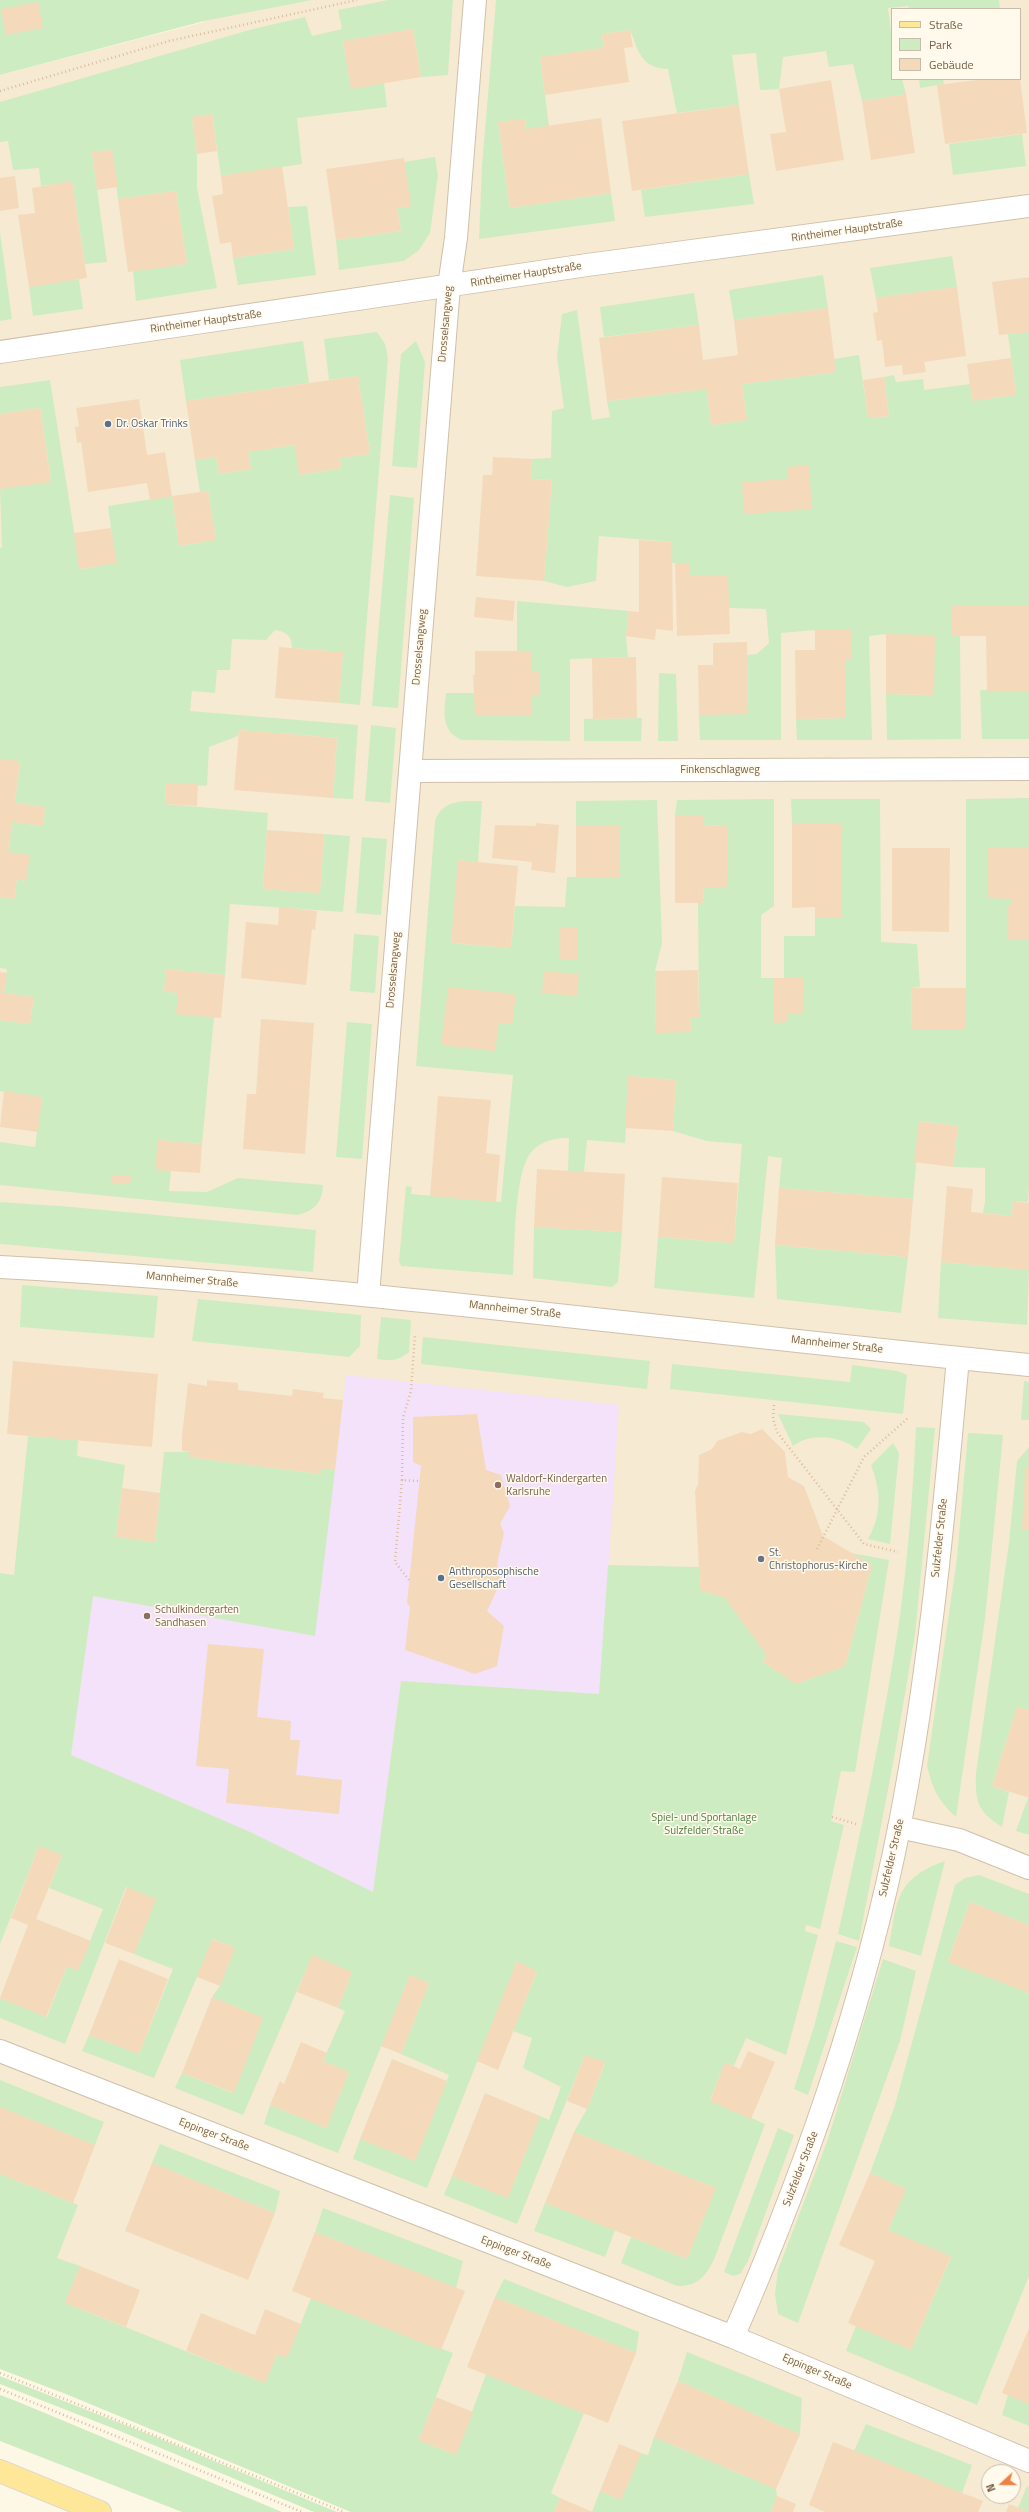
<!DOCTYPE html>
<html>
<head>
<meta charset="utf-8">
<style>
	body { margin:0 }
	#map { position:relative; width:1029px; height:2512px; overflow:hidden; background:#fdf7e5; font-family:"Titillium Web",sans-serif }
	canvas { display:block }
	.legend { position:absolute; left:891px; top:8px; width:130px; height:72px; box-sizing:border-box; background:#fffaec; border:1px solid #c9bcaa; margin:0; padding:5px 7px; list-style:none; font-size:12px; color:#786048 }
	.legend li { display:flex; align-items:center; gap:8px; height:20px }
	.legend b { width:20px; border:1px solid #c9bcaa }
	.north { position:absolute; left:981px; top:2464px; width:40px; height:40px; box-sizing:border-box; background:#fffaec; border:1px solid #c9bcaa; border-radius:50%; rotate:249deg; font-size:11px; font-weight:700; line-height:16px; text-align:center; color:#786048 }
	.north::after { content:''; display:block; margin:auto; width:14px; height:18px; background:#ee8144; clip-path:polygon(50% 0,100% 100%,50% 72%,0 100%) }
</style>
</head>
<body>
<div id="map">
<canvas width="1029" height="2512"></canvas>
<ul class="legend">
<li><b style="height:5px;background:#ffe79a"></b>Straße</li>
<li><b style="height:11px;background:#ceecc2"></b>Park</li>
<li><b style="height:11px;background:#f4dabb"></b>Gebäude</li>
</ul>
<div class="north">N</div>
</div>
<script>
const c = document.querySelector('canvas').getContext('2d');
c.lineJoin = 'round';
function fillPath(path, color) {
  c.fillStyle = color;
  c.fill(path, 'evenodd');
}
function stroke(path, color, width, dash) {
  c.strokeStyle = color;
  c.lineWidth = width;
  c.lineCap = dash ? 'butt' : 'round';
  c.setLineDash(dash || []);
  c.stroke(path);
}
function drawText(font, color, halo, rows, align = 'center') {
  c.font = font + ' "Titillium Web",sans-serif';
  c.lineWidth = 3;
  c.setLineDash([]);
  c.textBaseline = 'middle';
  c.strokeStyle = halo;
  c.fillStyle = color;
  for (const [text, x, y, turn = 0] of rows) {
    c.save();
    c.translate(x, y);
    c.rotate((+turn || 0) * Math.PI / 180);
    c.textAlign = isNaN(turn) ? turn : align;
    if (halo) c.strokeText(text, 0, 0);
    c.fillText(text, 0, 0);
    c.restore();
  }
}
const residential = new Path2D(`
	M199 0H1029V2512H351L66 2394 0 2369V75L204 22ZM892 9H1020V79H892ZM989 2472H1013V2496H989Z`);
const education = new Path2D(`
	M346 1375 619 1405 600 1694 401 1681 373 1892 248 1831 71 1755 93 1596 315 1636Z`);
const green = new Path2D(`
	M0 0H312L204 21 0 75Z
	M388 0H453L448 75 421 77 413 29 343 41 351 88 384 83 387 107 297 118 302 164 221 176 212 114 192 117 197 154V188L217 288 136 301 133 271 187 264 176 191 118 199 112 150 92 152 107 262 85 264 72 182 41 186 39 168 13 170 8 141 0 142V102L253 29 305 17 312 36 342 29 338 10Z
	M496 0H999L1000 9H909L908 6 888 8 892 40V79H902L906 94 862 101 853 64 829 67 826 51 783 57 779 89 760 90 756 53 732 55 739 105 677 113 668 69C641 68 639 52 630 30L602 34 604 48 540 57 549 126 526 129 525 119 498 122 510 208 611 193 615 221 479 239 482 166Z
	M919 79H943L944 84 920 88Z
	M1022 134 1026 166 953 175 949 144Z
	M435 157 438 175 430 233 419 250 404 261 339 270 336 240 401 231 397 208 410 206 404 162Z
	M749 174 754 204 645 217 641 190Z
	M307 206 316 275 238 285 233 258 294 249 288 207Z
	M0 232 12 319 0 321Z
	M952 256 957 287 876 298 870 268Z
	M823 275 828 308 734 320 729 290Z
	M79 279 83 309 33 316 29 287Z
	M694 293 699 325 604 337 600 307Z
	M577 310 592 420 610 417 607 401 707 389 711 425 747 420 742 384 836 372 834 359 859 355 868 418 889 416 884 377 894 375 896 382 923 379 924 390 970 384 972 401 1016 395 1008 334 1029 332V605H952V636H960L961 739 887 740 886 694 934 695 886 634 869 636 872 740H797L796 719 846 718V660H852V630H815L781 633V740H700L699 715 748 713 747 655 757 654 769 643 766 609 728 608 689 576V563H672V542L599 536 596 581 567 587 544 581 552 480 531 479 532 459 551 458 552 411 564 408 557 357 562 314Z
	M377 332 385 344 388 358 360 705 339 703 343 652 292 648C292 635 286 632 275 630L266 640 232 639 230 670H217L215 693 192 691 190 711 358 725 353 799 333 798 337 738 239 730 238 736 209 747 207 786 166 783 165 804 268 813 263 889 320 893 324 834 350 836 343 912 230 904 225 975 166 969 164 991 178 993 214 1017 202 1144 158 1140 156 1169 171 1171 169 1191 207 1192 238 1178 323 1185C323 1202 313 1212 297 1215L0 1185V1142L35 1147 42 1097 0 1091V1020L30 1024 34 997 4 993 7 969 0 968V897L14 899 17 879 26 881 29 855 8 852 12 822 43 826 45 807 15 803 20 762 0 759V548L2 547 0 489 51 481 40 408 0 414V387L50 380 80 569 116 563 108 506 172 496 179 546 216 540 208 491 200 492 195 460 216 457 219 474 251 469 248 452 295 445 300 475 341 468 340 458 370 454 358 376 329 380 324 339Z
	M303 341 309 383 186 401 180 360Z
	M416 341 425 362 417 468 392 466 401 354Z
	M390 495 414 498 398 708 372 706Z
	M517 601 629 611 626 636 628 657 570 659V741L462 740C441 732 444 712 446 693H475V716H531V696H540V671H531V651H517Z
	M659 673 676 674 678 741H658Z
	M980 690 1029 691V739H982Z
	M642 718 641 741H584V719Z
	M371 725 396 728 390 803 365 801Z
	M1029 798V1190L1028 1202 1013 1201 1012 1216 983 1213 985 1202V1168L953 1167 958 1126 920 1121 913 1199 779 1188 782 1158 768 1156 754 1298 654 1288 658 1237 734 1243 742 1144 707 1141 673 1131 676 1080 629 1076 625 1143 587 1140 584 1172 568 1171 569 1138C555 1137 537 1142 529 1155 514 1180 515 1245 513 1275L401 1266 399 1261 406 1186 412 1187 411 1194 501 1202 513 1075 416 1066 435 821C443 799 462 801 482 801L478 862 459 860 451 943 511 948 515 906 565 907 567 877H620L576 826V801L657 800 662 943 655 971 656 1032H691L690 1017 699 1016 698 903H704L703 887H727V826L703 825 702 816H675L677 800 774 799V906L761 915V978H784V936H815V918H841V823H792L791 799H880L881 942 917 944 920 987 911 988 912 1029H966V799Z
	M362 837 387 839 381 915 356 913Z
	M354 934 379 936 375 993 350 991Z
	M347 1022 372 1024 362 1159 336 1157Z
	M0 1202 72 1207 316 1230 313 1272 0 1244Z
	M534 1227 622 1232 618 1282 612 1287 533 1278Z
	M775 1245 908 1257 901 1313 777 1299Z
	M941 1262 1029 1270 1027 1325 938 1318Z
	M22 1285 158 1296 154 1338 20 1327Z
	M198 1299 361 1315 360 1346 349 1357 192 1341Z
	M381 1317 411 1320 409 1352C399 1361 389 1361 377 1359Z
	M423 1337 650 1361 647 1389 421 1364Z
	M672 1364 850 1382 852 1365 897 1371 907 1375 903 1414 670 1389Z
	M1024 1381 1029 1382V1420H1021Z
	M778 1414 864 1422 871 1429 857 1449C840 1436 811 1432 793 1446Z
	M916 1427 935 1428 915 1635 894 1758 859 1941 838 1934C861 1831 883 1728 899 1623 908 1558 913 1492 916 1427Z
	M968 1433 1003 1435 985 1619 956 1817C938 1800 933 1790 927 1766L957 1558Z
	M28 1436 78 1440 77 1456 125 1465 116 1537 155 1542 164 1452H190L189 1457 321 1474 322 1468 335 1470 315 1636 93 1596 71 1755 248 1831 373 1892 401 1681 599 1694 608 1565 699 1567 700 1590 725 1598 766 1654 763 1662 796 1684 845 1666 872 1565 851 1553 889 1560 855 1772 841 1771 831 1821 844 1825 820 1929 806 1925 805 1931 818 1935 786 2055 746 2038 734 2066 725 2062 710 2100 765 2124 715 2257C707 2275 698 2287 677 2286L621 2263 631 2237 687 2259 716 2188 574 2132 587 2109 605 2063 585 2055 517 2224 444 2195 452 2176 508 2198 540 2116 549 2120 561 2087 523 2068 532 2038 513 2031 537 1972 517 1961 427 2188 353 2159 360 2139 415 2161 449 2075 401 2054 429 1983 410 1975 338 2153 264 2124 270 2105 326 2128 349 2072 323 2061 345 2011 338 2008 352 1972 312 1956 243 2115 175 2088 182 2073 233 2093 263 2018 212 1997 220 1986 235 1948 213 1939 154 2078 82 2051 89 2035 139 2054 173 1969 134 1954 156 1899 126 1887 65 2044 0 2018V1998L47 2017 67 1966 78 1970 103 1909 49 1888 62 1855 39 1846 0 1944V1573L14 1575Z
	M893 1443 899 1453 890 1544 868 1539C882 1515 881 1491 871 1465Z
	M1029 1447V1710L1017 1707 992 1786 1009 1792 1002 1827C977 1811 975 1801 976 1773L1009 1543 1017 1461Z
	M1028 1798H1029V1835L1016 1831Z
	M945 1861 921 1956 889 1946C897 1901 896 1878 945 1861Z
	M979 1875 1029 1894V1925L970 1902 948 1961 1029 1993V2276L977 2405 846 2351 856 2326 911 2350 951 2257 888 2230 906 2189 870 2173 895 2105 955 1885 965 1878Z
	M836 1941 857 1947 808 2095 794 2089 815 2023Z
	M883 1959 916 1971 900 2041 798 2323 778 2314 775 2294 778 2270 828 2139Z
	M0 2080 104 2122 95 2145 0 2107Z
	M778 2128 794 2135 748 2261 740 2274 733 2276 724 2272Z
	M160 2144 280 2191 275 2213 152 2163Z
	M0 2174 78 2205 57 2258 80 2266 65 2303 265 2383 277 2354 287 2358 311 2298 453 2353 419 2440 456 2455 486 2374 584 2413 551 2493 560 2498 554 2512H351L66 2394 0 2369Z
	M545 2203 615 2230 605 2257 534 2231Z
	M323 2208 463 2261 456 2288 315 2232Z
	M504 2279 639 2332 636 2353 495 2297Z
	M687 2352 802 2398 800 2434 678 2381Z
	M0 2376 161 2439 337 2512H314L120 2431 0 2384Z
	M0 2395 16 2401 282 2512H182L0 2441Z
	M1008 2395 1029 2404V2426L1002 2415Z
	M866 2424 972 2465 962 2493 854 2451Z
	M654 2437 776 2489 777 2496 771 2512H592L600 2491 621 2500 641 2453 648 2455Z
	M1027 2486 1029 2487V2512L1018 2508Z`);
const building = new Path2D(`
	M38 2 43 28 6 35 1 9Z
	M413 29 421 77 351 89 343 41Z
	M630 30 633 47 624 48 629 82 545 95 540 57 604 48 602 34Z
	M986 79H1020L1027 133 945 144 937 85Z
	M831 80 844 160 776 171 770 134 786 132 779 89Z
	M906 94 915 153 871 160 862 101Z
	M739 105 749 174 632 191 622 121Z
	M212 114 217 151 197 154 192 117Z
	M601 118 611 193 510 208 498 122 525 119 526 129Z
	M112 150 118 187 97 190 92 152Z
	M404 158 411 206 397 208 401 231 336 240 326 169Z
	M282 166 294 249 233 258 231 242 220 244 212 196 223 194 221 176Z
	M15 176 19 208 0 211V178Z
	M72 181 87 278 29 287 18 215 35 213 32 188Z
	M176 191 187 264 128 272 118 199Z
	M1029 277V332L999 335 992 282Z
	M957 287 966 356 924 362 926 372 903 375 902 365 885 367 882 340 877 341 873 313 878 312 876 298Z
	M828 308 836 372 742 384 747 420 711 425 707 389 607 401 599 338 699 325 703 360 738 355 734 320Z
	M1011 358 1016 395 972 401 967 364Z
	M358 376 370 454 340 458 341 468 299 475 295 445 248 452 251 469 219 474 216 457 195 460 186 401Z
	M884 377 889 416 868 418 863 380Z
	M139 399 147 455 165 452 172 496 150 500 147 483 88 492 81 442 77 443 75 427 79 426 76 408Z
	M40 408 51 482 0 489V414Z
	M493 457 532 459 531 479 552 480 544 581 476 576 483 475H492Z
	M809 465 812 509 744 514 742 482 787 479V467Z
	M208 491 216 540 179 546 172 496Z
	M111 528 117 563 79 569 74 533Z
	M639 540 672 542 673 631 656 629 655 640 626 636 629 611 639 612Z
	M675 563H689V576L728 575 730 634 677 636Z
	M476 597 515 601 513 621 474 617Z
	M952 605H1029V691H987L986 636H952Z
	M815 630H852V660H846V718L796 719 795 650H815Z
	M886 634 935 635 934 695 886 694Z
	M747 642 748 714 699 715 698 665H713V643Z
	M279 647 343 652 339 703 275 698Z
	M475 651H531V671H540V696H531L532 716H475L473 675H475Z
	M636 657 637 718 593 719 592 658Z
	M239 730 337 738 333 798 234 790Z
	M0 759 20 761 15 803 45 807 43 826 12 822 8 852 30 855 26 881 17 879 14 899 0 897Z
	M166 783 198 784 197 806 165 804Z
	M703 815V825L727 826V888L703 887 704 903H675V816Z
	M536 823 559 825 555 873 531 870 532 862 492 858 495 825 536 826Z
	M792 823H841V918H815V907L792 908Z
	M576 826H620V877H576Z
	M267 830 324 834 320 893 263 889Z
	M988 847 1029 848V939H1007V906H1011V899L987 898Z
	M892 848H950L949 932 892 931Z
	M458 860 518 866 511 948 451 943Z
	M279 907 317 911 315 930 312 929 306 985 241 978 246 922 278 925Z
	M560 928H577L578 960H560Z
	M166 969 225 975 221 1018 176 1014 178 993 164 991Z
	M698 970 699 1017H690L691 1032 656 1033 655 971Z
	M544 971 579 974 577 996 542 993Z
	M0 972 7 973 4 993 34 997 30 1024 0 1020Z
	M774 978H804L803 1014H788V1022L774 1023Z
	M448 987 516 994 512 1024 499 1023 495 1051 441 1045Z
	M911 988H966V1029H912Z
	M261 1019 314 1023 305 1154 243 1149 247 1094H256Z
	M628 1076 676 1080 673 1131 625 1128Z
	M4 1091 42 1097 38 1132 0 1127Z
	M438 1096 491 1100 486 1153 500 1155 496 1202 430 1196Z
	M919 1121 958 1126 953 1167 914 1162Z
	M158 1140 202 1144 200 1173 155 1170Z
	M537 1169 625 1174 622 1232 534 1227Z
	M112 1175 131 1176 130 1184 112 1183Z
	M662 1177 738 1183 734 1243 658 1237Z
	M947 1186 973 1189 971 1212 1012 1216 1013 1201 1029 1203V1270L941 1262Z
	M779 1188 913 1199 908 1257 775 1245Z
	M13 1361 158 1374 152 1447 7 1434Z
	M207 1380 238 1383V1390L292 1396 293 1389 324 1393 323 1398 343 1400 335 1470 322 1468 321 1474 189 1457 190 1452 182 1451V1436L188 1383 207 1386Z
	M477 1414 486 1470 501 1475 510 1506 500 1524 504 1533 497 1564 501 1581 487 1611 504 1626 497 1666 475 1674 405 1650 410 1607 407 1603 421 1466 413 1462V1417Z
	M762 1429 785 1452 788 1477 804 1486 823 1536 872 1565 845 1666 796 1684 763 1662 766 1654 725 1598 700 1590 695 1491 698 1484 699 1455 712 1449 717 1441 742 1432 751 1434Z
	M1025 1467H1029V1529H1022Z
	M122 1488 160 1493 155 1542 116 1537Z
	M208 1644 264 1649 257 1717 291 1721 290 1740H300L296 1775 342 1780 339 1814 226 1803 229 1769 196 1766Z
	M1017 1707 1029 1710V1798L992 1786Z
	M39 1846 62 1855 36 1919 91 1941 78 1971 67 1966 46 2017 0 1998 28 1925 11 1918Z
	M127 1887 156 1899 134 1954 105 1943Z
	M970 1902 1029 1925V1993L948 1962Z
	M212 1939 235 1948 220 1986 197 1977Z
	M312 1955 352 1972 338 2008 297 1992Z
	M119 1959 168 1979 139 2054 89 2035Z
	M517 1961 537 1971 498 2070 477 2061Z
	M410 1975 429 1983 401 2054 381 2046Z
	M212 1997 263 2018 234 2093 182 2073Z
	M301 2042 327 2053 323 2061 349 2072 326 2128 270 2105 280 2081 284 2084Z
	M748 2051 775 2062 751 2119 710 2101 725 2062 740 2069Z
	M585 2055 605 2062 587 2109 567 2101Z
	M392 2059 447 2081 415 2161 360 2139Z
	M485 2093 540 2116 508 2198 452 2176Z
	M0 2107 95 2145 73 2203 0 2174Z
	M574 2132 716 2188 687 2259 545 2203Z
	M152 2163 275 2213 248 2280 125 2231Z
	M870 2173 906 2189 888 2230 951 2256 911 2350 848 2323 875 2261 839 2245Z
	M315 2232 465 2291 441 2350 292 2291Z
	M80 2266 140 2290 126 2327 65 2303Z
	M495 2297 636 2353 608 2423 467 2367Z
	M265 2309 301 2324 287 2358 277 2354 265 2383 186 2351 201 2313 255 2335Z
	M1029 2328V2404L1002 2393Z
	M678 2381 800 2434 776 2489 654 2437Z
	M436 2397 473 2412 456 2455 419 2440Z
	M833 2442 983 2501 978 2512H825L809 2505Z
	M619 2444 641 2453 621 2500 600 2491Z
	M777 2496 796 2504 793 2512H771Z
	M560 2498 593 2512H554Z
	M1009 2504 1029 2512H1006Z`);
const path = new Path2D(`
	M0 91 169 41 357 0
	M774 1405 773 1419 777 1432 864 1544 898 1552
	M402 1480 403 1418 411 1391 415 1334
	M817 1549 864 1457 908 1418
	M409 1580 395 1562 402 1480 419 1481
	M832 1817 856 1824
	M0 2373 344 2512
	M0 2389 302 2512`);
const minor = new Path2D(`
	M0 352 587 265 1029 206
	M410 771 1029 769
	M0 1267C344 1285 686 1332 1029 1365
	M368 1295 449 286 456 238 475 0
	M899 1827 959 1840 1029 1868
	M0 2051 733 2337 1029 2461
	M733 2337C809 2163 873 1979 906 1791 932 1648 945 1503 958 1358`);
const major = new Path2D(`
	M0 2471 100 2512`);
const markers = [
	[108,424,4,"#5c6f8a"],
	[498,1485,4,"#8d6e63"],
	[761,1559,4,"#6b7280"],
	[441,1578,4,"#5c6f8a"],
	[147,1616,4,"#8d6e63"]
];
const streetNames = [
	["Rintheimer Hauptstraße",847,231,-8],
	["Rintheimer Hauptstraße",526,275,-9],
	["Rintheimer Hauptstraße",206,322,-8],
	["Drosselsangweg",446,324,-85],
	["Drosselsangweg",420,647,-85],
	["Finkenschlagweg",720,770],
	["Drosselsangweg",394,970,-85],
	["Mannheimer Straße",192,1280,5],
	["Mannheimer Straße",515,1310,6],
	["Mannheimer Straße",837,1345,6],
	["Sulzfelder Straße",940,1538,-84],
	["Sulzfelder Straße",892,1858,-77],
	["Eppinger Straße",214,2135,21],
	["Sulzfelder Straße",801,2169,-69],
	["Eppinger Straße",516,2253,21],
	["Eppinger Straße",817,2372,23]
];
const serviceNames = [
	["Dr. Oskar Trinks",116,424],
	["Anthroposophische",449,1572],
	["Gesellschaft",449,1585]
];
const educationNames = [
	["Waldorf-Kindergarten",506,1479],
	["Karlsruhe",506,1492],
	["Schulkindergarten",155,1610],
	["Sandhasen",155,1623]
];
const worshipNames = [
	["St.",769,1553],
	["Christophorus-Kirche",769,1566]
];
const parkNames = [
	["Spiel- und Sportanlage",704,1818],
	["Sulzfelder Straße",704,1831]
];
fillPath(residential, '#f6ead3');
fillPath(education, '#f4e1fa');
fillPath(green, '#ceecc2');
fillPath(building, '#f4dabb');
stroke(minor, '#d0c0aa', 24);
stroke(major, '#dcd6cf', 24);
stroke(path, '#dabd9e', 2.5, [1, 3]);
stroke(minor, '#fff', 22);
stroke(major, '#ffe79a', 22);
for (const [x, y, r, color] of markers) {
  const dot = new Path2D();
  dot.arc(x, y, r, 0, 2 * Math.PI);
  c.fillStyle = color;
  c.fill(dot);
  stroke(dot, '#fffaec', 1.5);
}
drawText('11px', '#786048', '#fffaec', streetNames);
drawText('11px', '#4e5e75', '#fffaec', serviceNames, 'left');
drawText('11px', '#785e54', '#fffaec', educationNames, 'left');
drawText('11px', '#5b616d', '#fffaec', worshipNames, 'left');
drawText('11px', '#4a7f40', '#fffaec', parkNames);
</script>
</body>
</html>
